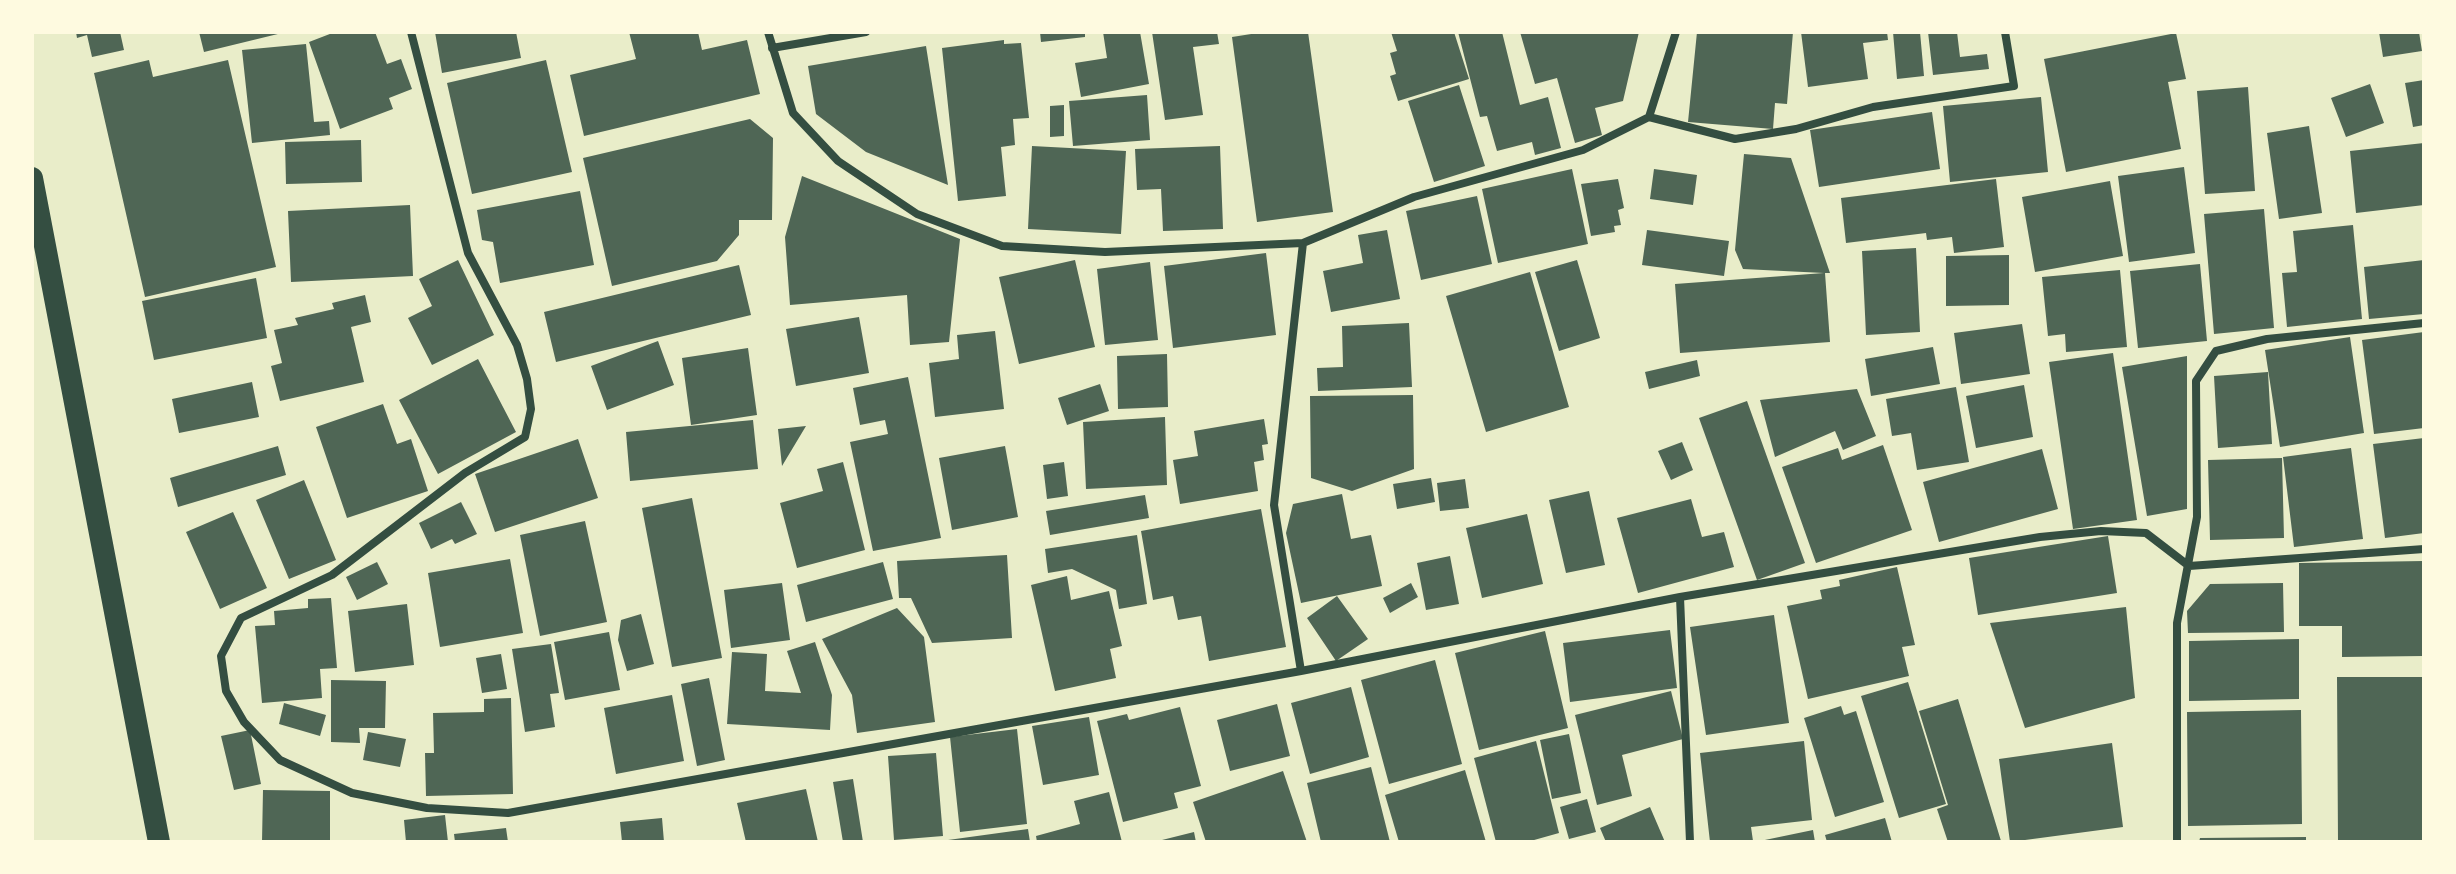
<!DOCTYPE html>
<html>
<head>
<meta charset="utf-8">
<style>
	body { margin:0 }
	#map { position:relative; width:2456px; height:874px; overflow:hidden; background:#e9edc9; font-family:Ubuntu,sans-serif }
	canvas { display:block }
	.frame { position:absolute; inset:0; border:34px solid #fefae0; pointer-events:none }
</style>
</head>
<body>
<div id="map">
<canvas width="2456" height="874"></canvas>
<div class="frame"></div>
</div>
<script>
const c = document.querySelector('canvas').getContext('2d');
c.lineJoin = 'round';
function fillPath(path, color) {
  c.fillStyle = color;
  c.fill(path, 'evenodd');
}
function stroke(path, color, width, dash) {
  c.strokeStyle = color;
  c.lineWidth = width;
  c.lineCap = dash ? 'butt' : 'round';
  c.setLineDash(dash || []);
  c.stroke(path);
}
const building = new Path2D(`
	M76 32H120L124 50 92 57 87 35 77 38Z
	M199 32H282V33L204 52Z
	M335 32H375L387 64 401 59 412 89 389 98 393 109 340 129 309 42Z
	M435 32H516L521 58 442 73Z
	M629 32H698L702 50 747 40 760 94 584 136 570 75 636 59Z
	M1040 32H1085V37L1041 42Z
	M1103 32H1140L1149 84 1081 97 1075 63 1107 58Z
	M1152 32H1217L1219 44 1193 47 1203 115 1165 120Z
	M1264 32H1308L1333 212 1257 222 1232 37Z
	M1391 32H1454L1469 79 1398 101 1390 76 1396 74 1390 53 1397 51Z
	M1458 32H1502L1520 105 1548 97 1561 148 1535 155 1532 142 1497 151 1487 116 1480 117Z
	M1520 32H1639L1623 101 1595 108 1602 135 1575 143 1557 78 1535 84Z
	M1697 32H1793L1787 104 1775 103 1773 129 1688 122Z
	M1801 32H1887L1888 40 1863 43 1868 79 1808 87Z
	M1893 32H1920L1924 76 1897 79Z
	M1928 32H1957L1960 57 1987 54 1989 69 1933 75Z
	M2379 32H2419L2422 51 2383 57Z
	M2176 33 2186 79 2168 82 2181 149 2066 172 2044 59Z
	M1004 40V44L1021 43 1029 118 1013 119 1015 145 1001 147 1006 196 958 201 942 48Z
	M306 44 314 122 329 121 330 135 252 143 242 50Z
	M926 46 948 185 866 152 816 114 808 66Z
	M149 60 153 77 228 60 276 267 145 297 94 73Z
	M546 60 572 172 472 194 447 83Z
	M2424 80V125L2413 127 2405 83Z
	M2370 84 2384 123 2346 137 2331 98Z
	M1459 85 1485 166 1434 182 1408 101Z
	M2248 87 2255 191 2205 194 2197 91Z
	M1147 95 1150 140 1073 146 1069 101Z
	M2041 97 2048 172 1950 182 1943 106Z
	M1064 105V136L1050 137V106Z
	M1932 112 1940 169 1819 187 1810 130Z
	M750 119 773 138 772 220H739V235L717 261 612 286 583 158Z
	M2309 126 2322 213 2279 219 2267 133Z
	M361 140 362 182 286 184 285 142Z
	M2424 143V205L2356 213 2350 151Z
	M1032 146 1126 151 1121 234 1028 229Z
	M1220 146 1223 229 1163 231 1161 189 1137 190 1135 149Z
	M1744 154 1791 158 1830 273H1825L1830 342 1680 353 1675 284 1824 273 1743 269 1735 250Z
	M2184 167 2195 253 2129 262 2118 176Z
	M1572 169 1588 244 1498 263 1482 189Z
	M1654 169 1697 175 1693 205 1650 199Z
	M802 176 960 239 949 342 910 345 907 295 790 305 785 237Z
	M1618 179 1624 208 1618 210 1621 225 1614 226 1615 232 1591 236 1581 184Z
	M1996 179 2004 247 1954 253 1952 237 1927 240 1926 233 1846 243 1841 198Z
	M2110 181 2123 256 2035 272 2022 197Z
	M580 191 594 265 500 283 493 242 482 240 477 210Z
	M1477 196 1492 264 1421 280 1406 211Z
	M410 205 413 276 291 282 288 211Z
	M2264 209 2274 328 2214 334 2204 214Z
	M2353 225 2362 319 2287 327 2282 273 2297 272 2293 231Z
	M1387 230 1400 299 1331 312 1323 271 1363 263 1358 235Z
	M1647 230 1729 241 1724 276 1642 265Z
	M1916 248 1920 332 1866 335 1862 251Z
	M1266 253 1276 335 1173 348 1164 266Z
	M2009 255V305L1946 306V256Z
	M458 260 494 335 432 365 408 318 432 306 419 279Z
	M1075 260 1095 347 1019 364 999 277Z
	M1577 260 1600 338 1559 351 1535 272Z
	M2424 260V314L2369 319 2364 267Z
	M1150 262 1158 340 1105 345 1097 269Z
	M2200 264 2207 341 2138 348 2130 271Z
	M739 265 751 315 556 362 544 312Z
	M2120 270 2127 347 2066 352 2065 334 2048 336 2042 277Z
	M1530 272 1569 407 1486 432 1446 296Z
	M256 278 267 338 154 360 142 301Z
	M365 295 371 322 351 327 364 382 280 401 271 366 282 363 274 330 298 325 295 318 334 309 332 303Z
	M859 317 869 373 796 386 786 329Z
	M1409 323 1412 387 1318 391 1317 368 1343 367 1342 326Z
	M2022 324 2030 374 1961 384 1954 333Z
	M995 331 1004 409 935 417 929 363 959 359 957 335Z
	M2424 332V428L2374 434 2362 340Z
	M2350 337 2364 433 2280 447 2265 350Z
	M658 341 674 385 607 410 591 366Z
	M1933 347 1940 384 1871 396 1865 359Z
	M748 348 757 415 691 425 682 358Z
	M2113 353 2137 520 2073 529 2049 362Z
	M1167 354 1168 407 1118 409 1117 356Z
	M2187 356V509L2147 516 2122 367Z
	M478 359 516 432 438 474 399 400Z
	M1697 360 1700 376 1649 389 1645 372Z
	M2268 372 2272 444 2218 448 2214 376Z
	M908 377 941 538 873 551 850 442 888 434 885 420 860 425 853 388Z
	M252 382 259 417 179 433 172 399Z
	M1100 384 1109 411 1067 425 1058 398Z
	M2024 385 2033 437 1976 448 1966 396Z
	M1956 387 1969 462 1917 470 1911 433 1892 436 1886 399Z
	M1857 389 1876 436 1843 450 1835 431 1775 457 1760 400Z
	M1413 395 1414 469 1352 491 1311 478 1310 396Z
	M1747 401 1805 563 1757 580 1699 418Z
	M383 404 397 444 411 439 428 491 347 518 316 427Z
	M1165 417 1167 485 1086 489 1083 422Z
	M1264 419 1268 444 1262 445 1264 460 1254 462 1258 491 1180 504 1173 460 1198 456 1194 431Z
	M753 420 758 469 630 481 626 432Z
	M806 426 782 466 778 429Z
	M2424 438V533L2385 538 2373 444Z
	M578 439 598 498 495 532 475 474Z
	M1682 442 1693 470 1671 480 1658 451Z
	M1883 445 1912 530 1816 563 1782 467 1838 448 1842 460Z
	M278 446 286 475 178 507 170 478Z
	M1005 446 1018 517 952 530 939 458Z
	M2351 448 2363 539 2294 547 2283 457Z
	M2042 449 2058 509 1939 542 1923 482Z
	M2282 458 2284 538 2210 540 2208 460Z
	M843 462 865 550 797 568 780 503 823 491 817 469Z
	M1064 462 1068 496 1047 499 1043 465Z
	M1431 478 1435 502 1397 509 1393 484Z
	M1465 479 1469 508 1440 511 1437 483Z
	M304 480 336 560 289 579 256 500Z
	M1589 491 1605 565 1566 573 1549 500Z
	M1342 494 1351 539 1371 535 1382 586 1301 603 1286 533 1293 504Z
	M1145 495 1149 518 1050 535 1046 511Z
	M692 498 722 658 672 667 642 508Z
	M1691 499 1702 537 1724 532 1734 567 1638 593 1617 518Z
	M461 502 477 534 455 544 452 539 431 549 419 523Z
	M1261 509 1286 647 1209 661 1201 616 1178 620 1173 596 1153 600 1141 531Z
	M233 512 267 588 220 609 186 532Z
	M1527 514 1543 584 1482 598 1466 528Z
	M585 521 607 622 540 636 520 535Z
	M1137 535 1147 604 1119 609 1116 590 1072 569 1048 573 1045 549Z
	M2108 536 2117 593 1978 615 1969 558Z
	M1007 555 1012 638 932 643 911 598H899L897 561Z
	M1450 556 1459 604 1426 610 1417 563Z
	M510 559 523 633 440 647 428 573Z
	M2424 561V656L2342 657V626H2299V563Z
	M377 562 388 584 357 600 346 577Z
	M883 562 893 599 806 622 797 585Z
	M1897 567 1915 645 1902 647 1909 676 1808 699 1787 606 1822 599 1820 590 1840 586 1839 580Z
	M1067 576 1071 600 1109 591 1122 646 1110 649 1116 678 1055 691 1031 585Z
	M782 583 790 640 731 648 724 590Z
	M1411 583 1418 597 1390 613 1383 598Z
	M2283 583 2284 632 2188 633 2187 611 2210 584Z
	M1337 596 1368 639 1336 661 1307 618Z
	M331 598 337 668 320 669 322 698 262 703 255 626 275 625 274 611 308 608V599Z
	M407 604 414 665 355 672 348 611Z
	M2126 607 2135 698 2025 728 1990 623Z
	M897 608 924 637 935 722 857 733 852 695 822 639Z
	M641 614 654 664 627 671 618 640 621 620Z
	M1774 615 1789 723 1706 735 1690 627Z
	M1670 630 1677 688 1570 702 1563 643Z
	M1545 631 1568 728 1479 750 1455 653Z
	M609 632 620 690 565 700 554 642Z
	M2299 639V699L2189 701V641Z
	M815 642 832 695 830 730 727 724 732 652 767 654 765 691 801 693 787 651Z
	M551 644 559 693 550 694 555 727 525 732 512 649Z
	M501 654 507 689 482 693 476 658Z
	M1435 660 1462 764 1389 784 1361 680Z
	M2337 677H2424V842H2338Z
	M709 678 725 760 697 766 681 684Z
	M331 680 386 681 385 728H359L360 743 331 742Z
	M1908 682 1946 804 1899 818 1861 696Z
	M1351 687 1369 757 1310 774 1291 703Z
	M1671 691 1683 739 1622 755 1632 796 1597 805 1575 715Z
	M672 695 684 761 616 774 604 708Z
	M511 698 513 794 426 796 425 753H434L433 713 484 712V699Z
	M1958 699 2001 841 1998 842H1948L1937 809 1948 805 1919 711Z
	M284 703 326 715 320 736 279 724Z
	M1277 704 1290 756 1230 771 1217 720Z
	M1841 706 1844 715 1856 711 1884 802 1835 817 1804 718Z
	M1180 707 1201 786 1174 793 1178 808 1123 822 1097 721 1127 714 1129 720Z
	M2301 710 2302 824 2188 826 2187 712Z
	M1089 717 1099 775 1043 785 1032 726Z
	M1017 729 1027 824 960 832 950 737Z
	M250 730 261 784 234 790 221 736Z
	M368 732 406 739 400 767 363 760Z
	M1569 734 1581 793 1552 799 1540 740Z
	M1536 741 1559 833 1527 842H1496L1474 758Z
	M1804 741 1812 820 1751 827 1753 841 1710 842 1700 753Z
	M2112 743 2123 827 2010 842 1999 759Z
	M936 753 943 836 894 840 888 756Z
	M1371 767 1390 842H1321L1307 783Z
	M1465 770 1486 842H1399L1385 795Z
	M1283 771 1307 842H1206L1193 802Z
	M853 779 863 842H843L833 782Z
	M806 789 818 842H746L737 803Z
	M263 790 330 791V842H262Z
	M1109 792 1122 842H1037L1036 836 1080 824 1074 801Z
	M1587 799 1596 832 1569 839 1560 807Z
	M1650 807 1665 842H1606L1600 828Z
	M445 815 448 842H406L404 820Z
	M662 818 664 842H622L620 822Z
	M1885 818 1892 842H1827L1825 835Z
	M506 828 508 842H455L454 834Z
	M1028 829 1030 842H948V840Z
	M1813 830 1815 842H1760V841Z
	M1194 832 1196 842H1158V841Z
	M2306 837V842H2199L2200 838Z`);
const minor = new Path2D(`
	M411 32 468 253 517 345 527 379 531 409 525 437 465 473 332 575 241 618 221 656 226 691 244 722 280 760 352 793 427 808 508 813 1301 671 1680 597 2040 537 2101 531 2146 533 2189 566 2424 549
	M768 32 793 113 838 161 917 214 1002 246 1105 252 1303 243 1414 197 1583 150 1649 117 1676 32
	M772 48 866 32
	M1649 117 1735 139 1796 129 1873 107 2014 86 2005 32
	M1680 597 1690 842
	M1301 671 1274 505 1303 243
	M2177 842V623L2197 517 2196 381 2216 351 2267 339 2424 323`);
const trunk = new Path2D(`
	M32 178 159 842`);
fillPath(building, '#4f6655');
stroke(minor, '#344e41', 8);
stroke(trunk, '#344e41', 22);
</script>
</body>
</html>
